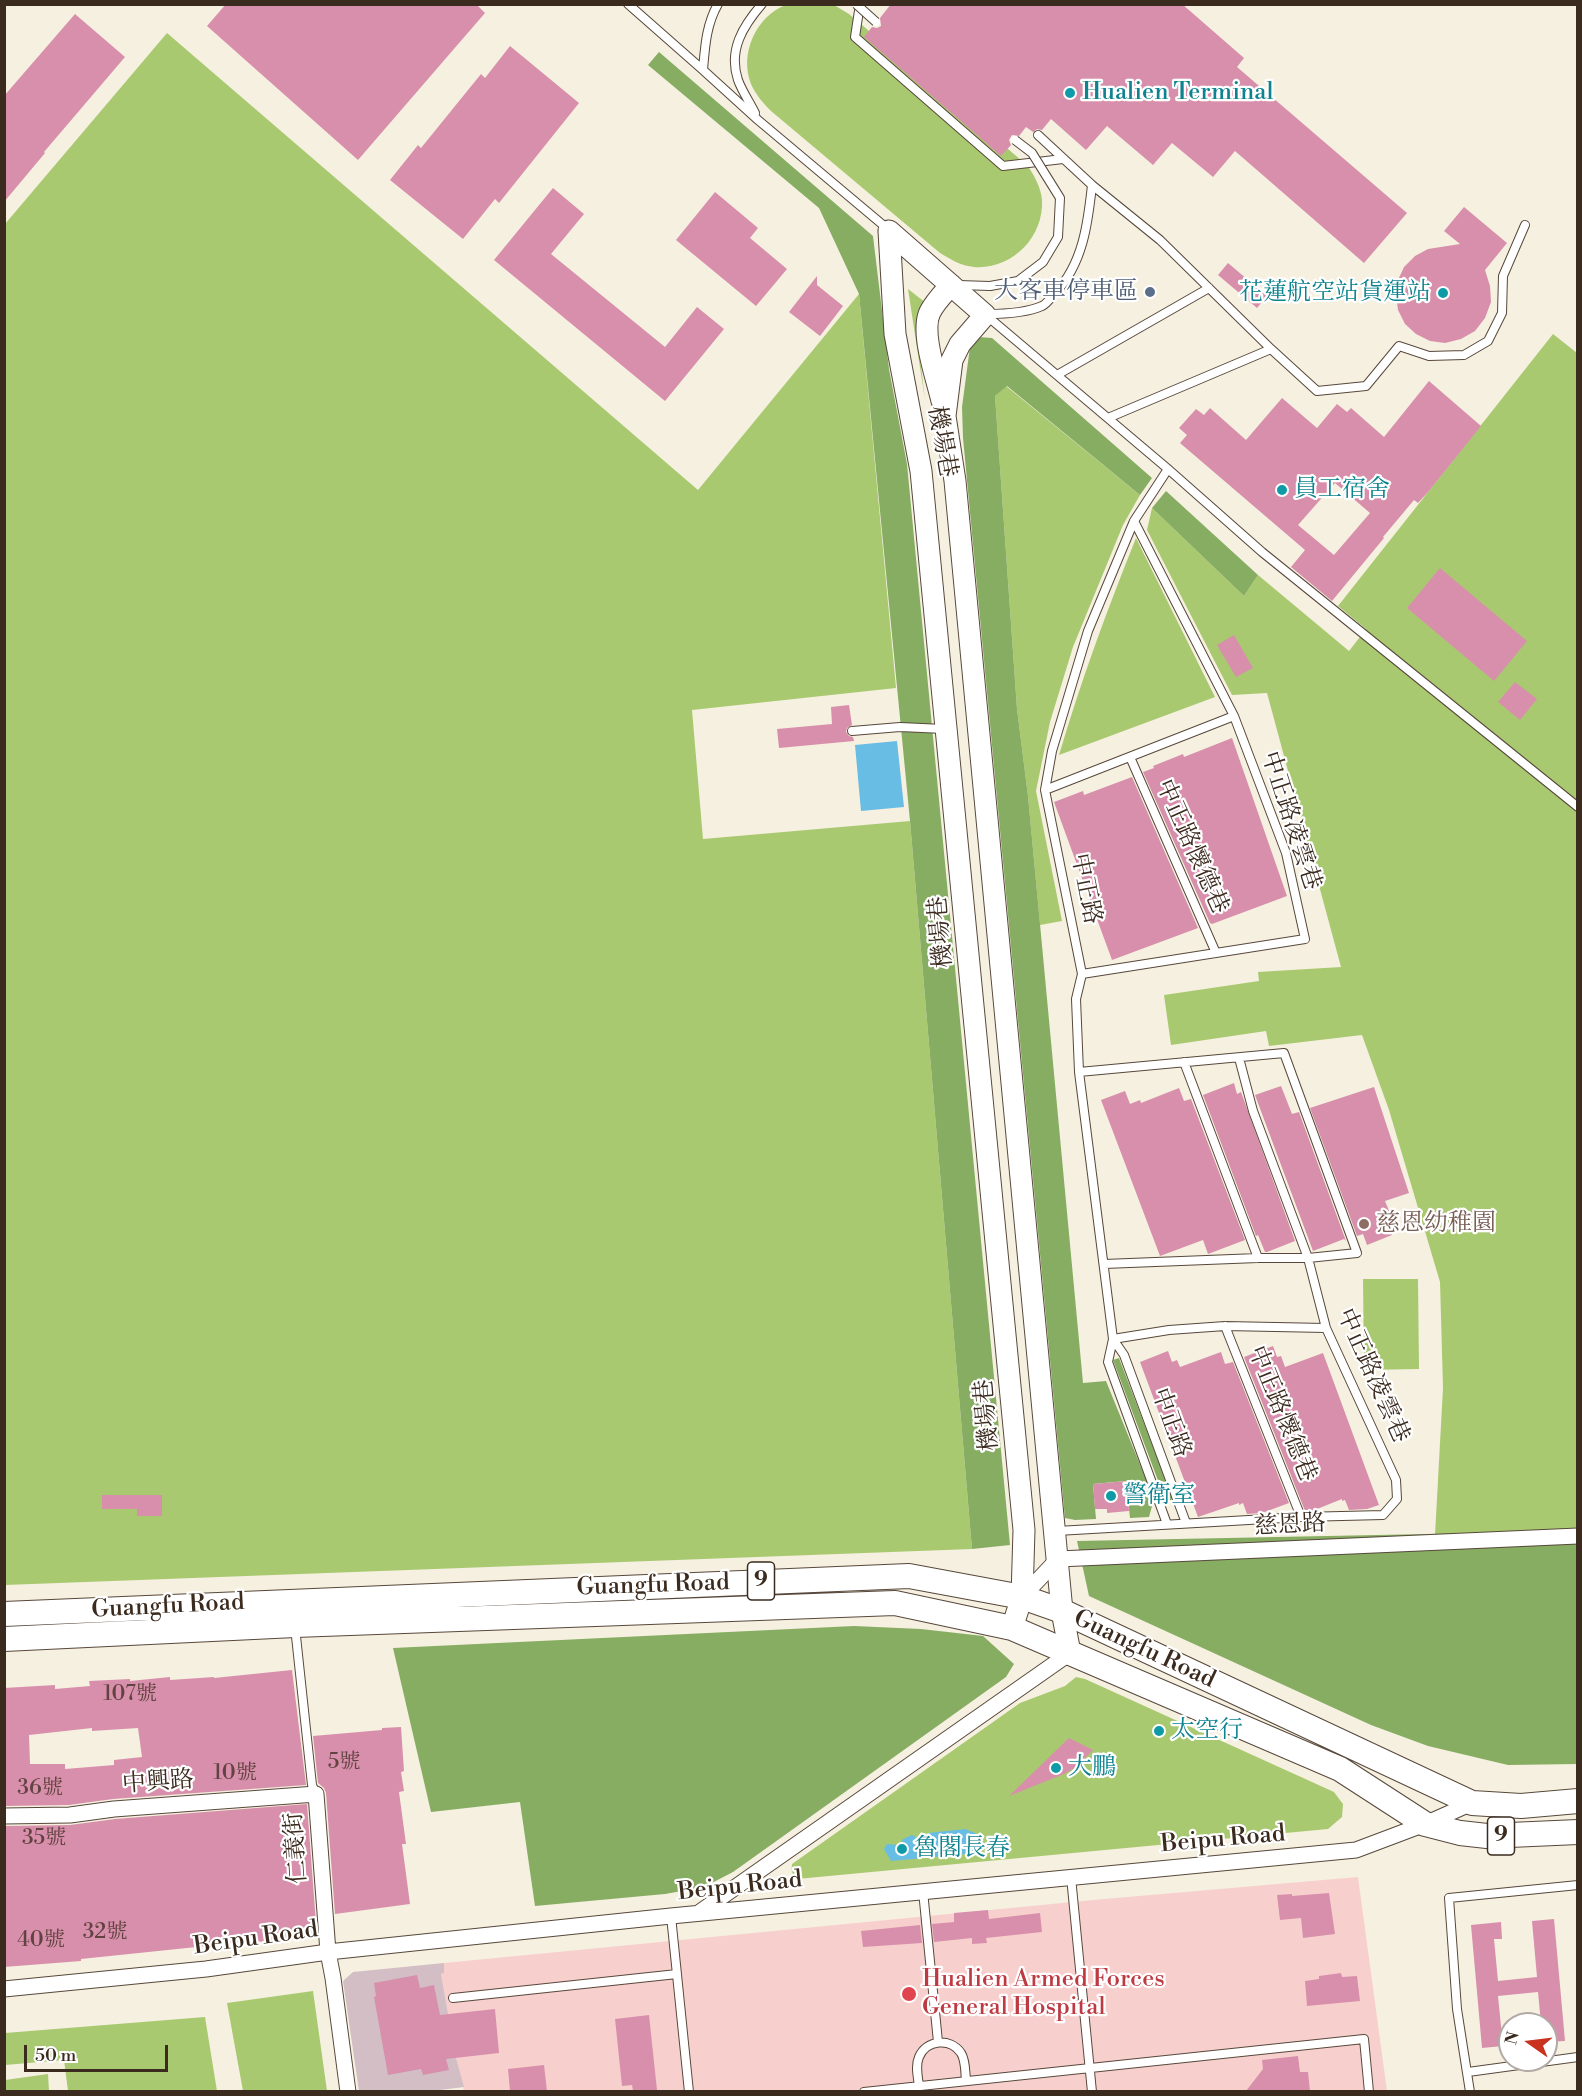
<!DOCTYPE html>
<html>
<head>
<meta charset="utf-8">
<style>
	body { margin:0 }
	#map { position:relative; width:1582px; height:2096px; overflow:hidden; background:#f6f0e0; font-family:"Libre Bodoni",serif }
	canvas { display:block }
	.frame { position:absolute; inset:0; border:6px solid #3b2a1e; pointer-events:none }
	.north { position:absolute; left:1498px; top:2012px; width:60px; height:60px; box-sizing:border-box; background:#fff; border:2px solid #b1aaa5; border-radius:50%; rotate:284deg; font-size:16px; font-weight:700; line-height:24px; text-align:center; color:#3b2a1e }
	.north::after { content:''; display:block; margin:auto; width:21px; height:27px; background:#c8321e; clip-path:polygon(50% 0,100% 100%,50% 72%,0 100%) }
	.scale { position:absolute; left:24px; top:2045px; width:144px; height:27px; box-sizing:border-box; border:3px solid #3b2a1e; border-top:0; padding-left:8px; font-size:18px; line-height:21px; white-space:nowrap; color:#3b2a1e; -webkit-text-stroke:4px #fff; paint-order:stroke }
</style>
</head>
<body>
<div id="map">
<canvas width="1582" height="2096"></canvas>
<div class="frame"></div>
<div class="north">N</div>
<div class="scale">50 m</div>
</div>
<script>
const c = document.querySelector('canvas').getContext('2d');
c.lineJoin = 'round';
function fillPath(path, color) {
  c.fillStyle = color;
  c.fill(path, 'evenodd');
}
function stroke(path, color, width, dash) {
  c.strokeStyle = color;
  c.lineWidth = width;
  c.lineCap = dash ? 'butt' : 'round';
  c.setLineDash(dash || []);
  c.stroke(path);
}
function drawText(font, color, halo, rows, align = 'center') {
  c.font = font + ' "Libre Bodoni","Noto Serif TC",serif';
  c.lineWidth = 4.5;
  c.setLineDash([]);
  c.textBaseline = 'middle';
  c.strokeStyle = halo;
  c.fillStyle = color;
  for (const [text, x, y, turn = 0] of rows) {
    c.save();
    c.translate(x, y);
    c.rotate((+turn || 0) * Math.PI / 180);
    c.textAlign = isNaN(turn) ? turn : align;
    if (halo) c.strokeText(text, 0, 0);
    c.fillText(text, 0, 0);
    c.restore();
  }
}
const built = new Path2D(`
	M1358 1877 1387 2091H464L456 2058 441 1974 444 1973V1963L1093 1900Z`);
const industrial = new Path2D(`
	M444 1963V1973L441 1974 456 2058 464 2087 424 2092 359 2091 343 1981 353 1972Z`);
const green = new Path2D(`
	M786 5H834L849 14 1028 166C1035 177 1041 188 1042 200 1044 238 1011 270 974 267 961 266 950 259 940 253L771 111C763 103 756 95 751 84 739 54 756 16 786 5Z
	M167 33 698 490 859 294 896 688 692 710 703 839 910 821 972 1549 5 1585V224Z
	M908 289 926 303 917 332 925 400Z
	M1553 334 1577 353V1531L1435 1535 1443 1388 1440 1282 1389 1110 1362 1035 1269 1046 1266 1031 1171 1045 1164 995 1259 981 1258 972 1341 967 1267 693 1232 695 1147 530 1152 508 1244 596 1258 575 1349 651 1366 629 1338 606Z
	M1006 386 1140 495 1123 525 1073 647 1050 722 1036 791 1062 921 1040 925 1028 796 1017 709 995 396Z
	M1136 538 1215 697 1059 755C1081 681 1107 610 1136 538Z
	M1363 1279H1418L1419 1369 1364 1370Z
	M1076 1677 1085 1679 1334 1792 1343 1804 1342 1817 1328 1829 797 1879C792 1874 791 1871 792 1864L1020 1703 1065 1686Z
	M313 1991 327 2091H243L227 2003Z
	M205 2017 217 2091H68L64 2060 5 2065V2033Z
	M48 2074 49 2091H5V2080Z`);
const forest = new Path2D(`
	M659 52 873 236 889 369 907 464 1010 1545 972 1549 910 821 859 294 819 208 648 65Z
	M979 337 992 338 1152 478 1140 495 1007 386 995 396 1017 709 1028 796 1083 1383 1106 1381 1154 1499 1149 1517 1130 1518 1126 1481 1093 1484 1096 1519 1075 1520 1065 1518 963 438 962 407 970 347Z
	M1166 491 1258 575 1244 596 1152 508Z
	M1119 1358 1173 1499 1166 1502 1113 1360Z
	M1577 1531V1764L1508 1765 1428 1746 1371 1725 1089 1596 1077 1541Z
	M854 1626 921 1629 983 1636 1014 1664 1006 1677 733 1872 704 1887 665 1894 535 1906 520 1802 431 1812 393 1648Z`);
const water = new Path2D(`
	M897 741 904 807 861 811 855 745Z
	M965 1829 975 1833C981 1843 977 1851 967 1854L891 1861 884 1849 887 1844 900 1845 903 1839 912 1835 920 1839 928 1838V1833Z`);
const building = new Path2D(`
	M226 4H476L485 13 358 160 207 26Z
	M891 4H1182L1244 58 1237 67 1407 213 1364 263 1235 151 1213 177 1172 143 1153 165 1107 126 1086 150 1051 119 1042 130 1037 129 1033 132 1026 127 1019 136 1012 135 1009 140 1011 145 1001 156 864 37 872 27 877 28 881 26 880 18Z
	M75 14 125 57 44 152 45 153 4 202V96Z
	M510 46 579 103 499 203 495 199 463 239 390 180 418 145 421 148 481 74 485 78Z
	M553 188 584 214 551 254 665 347 697 307 724 329 665 401 494 260Z
	M715 192 758 228 750 238 787 269 756 306 676 240Z
	M1464 207 1507 243 1485 270 1490 286 1491 302 1485 318 1475 331 1461 339 1445 343 1430 341 1416 334 1405 324 1398 310 1396 295 1398 280 1404 267 1415 256 1428 249 1460 244 1444 231Z
	M1228 263 1267 296 1257 308 1218 275Z
	M817 276V285L843 306 820 336 789 312Z
	M1429 381 1481 426 1429 491 1418 503 1414 500 1383 537 1384 538 1332 601 1291 567 1305 550 1180 443 1187 435 1179 428 1196 409 1204 415 1210 408 1246 440 1282 398 1317 428 1337 404 1347 412 1351 408 1384 437ZM1335 483 1370 513 1334 555 1298 525Z
	M1440 568 1527 641 1494 681 1407 608Z
	M1234 635 1253 668 1236 677 1217 645Z
	M1515 682 1537 699 1520 720 1498 702Z
	M849 705 852 725 847 728 846 732 849 736 853 737 854 741 779 748 777 729 832 724 831 707Z
	M1232 738 1287 896 1212 924 1210 923 1143 772 1154 768 1153 766 1183 754 1184 757Z
	M1132 777 1198 928 1112 960 1054 802 1083 791 1084 795Z
	M1234 1083 1237 1094 1241 1092 1295 1241 1267 1252H1265L1258 1235 1256 1236 1203 1095Z
	M1281 1086 1292 1114 1299 1112 1346 1241 1344 1239 1313 1251 1255 1095Z
	M1374 1087 1409 1193 1385 1201 1394 1223 1388 1225 1392 1235 1367 1245 1363 1234 1357 1236 1310 1108Z
	M1179 1088 1184 1101 1191 1099 1245 1240 1208 1254 1203 1240 1160 1256 1101 1100 1125 1091 1130 1104 1140 1100 1141 1103Z
	M1273 1346 1277 1357 1281 1356 1285 1367 1323 1353 1379 1505 1367 1509 1349 1510 1345 1500 1342 1501V1499L1312 1511H1305L1244 1357Z
	M1168 1351 1172 1362 1177 1360 1180 1367 1221 1352 1225 1364 1233 1362 1289 1503 1262 1513 1247 1514 1243 1503 1239 1505V1503L1198 1517 1140 1362Z
	M1127 1481 1129 1511 1107 1513V1509H1095L1093 1484Z
	M102 1495H162V1516H137V1509H102Z
	M292 1670 306 1785 113 1799 69 1805 4 1806V1688L55 1685V1689L90 1686 89 1681 130 1679V1681L170 1677V1680L214 1677V1678ZM92 1728V1731L138 1728 142 1757 114 1760V1765L65 1769V1764H30L29 1735Z
	M401 1727 404 1771 401 1772 404 1791 399 1792 406 1844H402L410 1904 335 1914 326 1793 324 1788 318 1783 313 1736 382 1730V1728Z
	M1069 1738 1093 1750 1084 1759 1085 1762 1064 1774 1009 1796Z
	M307 1804 317 1937 272 1942V1941L235 1943 81 1959V1961L4 1967V1826L70 1825 115 1819Z
	M1329 1893 1335 1934 1303 1938 1301 1918 1280 1920 1277 1895 1292 1894V1896Z
	M988 1910 989 1919 1040 1913 1042 1932 986 1938 987 1943 972 1944V1938L934 1942 932 1924 954 1922V1913Z
	M1554 1919 1565 2041 1546 2042V2024H1541L1538 1992 1498 1996 1503 2046 1482 2048 1471 1925 1501 1922 1502 1939H1494L1498 1981 1537 1977 1532 1921Z
	M920 1925 922 1943 863 1947 861 1931Z
	M1341 1973 1342 1977 1357 1976 1360 2001 1307 2006 1305 1981 1319 1979V1976Z
	M417 1975 420 1988 434 1985 440 2015 495 2009 499 2053 446 2059 449 2070 423 2075 421 2069 388 2075 374 1997 376 1996 374 1983Z
	M649 2015 657 2090 633 2091 632 2085 622 2086 615 2019Z
	M1298 2056 1300 2072H1308L1310 2091H1246L1263 2069 1262 2060Z
	M544 2065 547 2091H510L508 2069Z`);
const lane = new Path2D(`
	M628 4 703 70
	M718 4C706 25 705 47 703 70L758 120 889 230
	M860 4 855 37 1003 166 1063 159
	M755 113C750 103 742 91 738 80 728 50 743 26 762 4
	M1092 185 1160 240 1271 349 1108 418
	M958 285 990 286
	M987 314C1004 314 1026 313 1042 306 1047 304 1051 297 1055 293 1083 264 1088 223 1092 185L1038 135
	M987 316 1168 469 1262 552 1578 807
	M1271 349 1317 391 1366 386 1399 346 1429 356 1464 355 1488 341 1502 313 1503 276 1525 225
	M1057 375 1209 288
	M1168 469 1134 521 1088 631 1052 751 1045 790 1082 974 1076 999 1079 1072 1113 1339 1169 1330 1225 1326 1326 1328
	M852 731 900 727 944 729
	M1130 757 1216 953
	M1045 790 1234 716
	M1082 974 1305 939 1286 853 1234 716 1134 521
	M1184 1062 1258 1258
	M1079 1072 1284 1053 1357 1253 1308 1258H1258L1104 1264
	M1225 1326 1301 1517
	M1167 1524 1108 1362 1113 1339 1124 1355 1186 1523
	M1057 1531 1301 1517 1383 1515 1397 1499 1396 1480 1326 1328 1308 1258 1253 1111 1239 1058
	M295 1627 312 1785 316 1794
	M1071 1877 1092 2092
	M923 1891 938 2042
	M671 1916 689 2092
	M453 1998 677 1974
	M1468 2072 1578 2057
	M919 2086C918 2077 915 2066 919 2057 926 2040 950 2037 961 2053 966 2061 965 2072 966 2081
	M864 2092 1364 2039 1369 2092
	M1470 2092 1457 2009 1449 1898 1578 1885`);
const street = new Path2D(`
	M1022 1597 1058 1559 1578 1536
	M4 1816 70 1815 114 1809 316 1794 328 1952 333 1978 348 2092
	M700 1912 1070 1653
	M4 1989 206 1969 328 1952 671 1916 1356 1850 1425 1824 1472 1803`);
const secondary = new Path2D(`
	M889 231 985 315 960 344 952 360 945 416 955 481 1062 1611 1070 1653
	M889 231 895 334 921 471 1024 1530 1022 1597 1012 1628
	M942 401C937 379 920 332 930 312 935 302 944 293 951 285`);
const primary = new Path2D(`
	M4 1614 909 1576 1022 1597 1062 1611 1472 1803 1521 1806 1578 1801
	M4 1639 295 1625 895 1603 1012 1628 1340 1769 1425 1824 1460 1833 1487 1836 1578 1832`);
const laneBridge = new Path2D(`
	M856 4 876 22
	M990 286 1018 281 1043 262 1058 237 1060 198 1032 153 1015 140`);
const markers = [
	[1070,93,6,"#0f9aa8"],
	[1150,292,6,"#5c6f8a"],
	[1443,293,6,"#0f9aa8"],
	[1282,490,6,"#0f9aa8"],
	[1364,1224,6,"#8d6e63"],
	[1111,1496,6,"#0f9aa8"],
	[1159,1731,6,"#0f9aa8"],
	[1056,1768,6,"#0f9aa8"],
	[902,1849,6,"#0f9aa8"],
	[909,1994,8,"#e0444e"]
];
const numberNames = [
	["107號",130,1695],
	["5號",344,1763],
	["10號",235,1774],
	["36號",40,1789],
	["35號",44,1839],
	["32號",105,1933],
	["40號",41,1941]
];
const shields = [
	[761,1581,27],
	[1501,1836,27]
];
const shieldNames = [
	["9",761,1581],
	["9",1501,1836]
];
const cultureNames = [
	["Hualien Terminal",1082,93],
	["花蓮航空站貨運站",1431,293,"right"],
	["員工宿舍",1294,490],
	["警衛室",1123,1496],
	["太空行",1171,1731],
	["大鵬",1068,1768],
	["魯閣長春",914,1849]
];
const serviceNames = [
	["大客車停車區",1138,292]
];
const streetNames = [
	["機場巷",941,442,80],
	["中正路凌雲巷",1290,821,72],
	["中正路懷德巷",1191,847,66],
	["中正路",1085,889,79],
	["機場巷",942,932,-95],
	["中正路凌雲巷",1372,1376,66],
	["中正路懷德巷",1281,1414,68],
	["機場巷",988,1415,-95],
	["中正路",1170,1423,70],
	["慈恩路",1290,1526,-3],
	["Guangfu Road",653,1586,-2],
	["Guangfu Road",168,1607,-3],
	["Guangfu Road",1144,1650,25],
	["中興路",158,1783,-4],
	["Beipu Road",1223,1840,-5],
	["仁義街",297,1848,-94],
	["Beipu Road",740,1887,-6],
	["Beipu Road",256,1939,-8]
];
const educationNames = [
	["慈恩幼稚園",1376,1224]
];
const healthNames = [
	["Hualien Armed Forces",922,1980],
	["General Hospital",922,2008]
];
fillPath(built, '#f7d0ce');
fillPath(industrial, '#d2bec4');
fillPath(green, '#a9c970');
fillPath(forest, '#86ad62');
fillPath(water, '#68bde4');
fillPath(building, '#d88fab');
stroke(lane, '#57483b', 10);
stroke(street, '#57483b', 17);
stroke(secondary, '#57483b', 23);
stroke(primary, '#57483b', 26);
stroke(lane, '#fff', 8);
stroke(street, '#fff', 15);
stroke(secondary, '#fff', 21);
stroke(primary, '#fff', 24);
stroke(laneBridge, '#57483b', 10, []);
stroke(laneBridge, '#fff', 8);
for (const [x, y, r, color] of markers) {
  const dot = new Path2D();
  dot.arc(x, y, r, 0, 2 * Math.PI);
  c.fillStyle = color;
  c.fill(dot);
  stroke(dot, '#fff', 2);
}
drawText('21px', '#624341', null, numberNames);
for (const [x, y, w] of shields) {
  const box = new Path2D();
  box.roundRect(x - w / 2, y - 19, w, 38, 4.5);
  c.fillStyle = '#fff';
  c.fill(box);
  stroke(box, '#3b2a1e', 1.5);
}
drawText('bold 22px', '#3b2a1e', null, shieldNames);
drawText('24px', '#0d838f', '#fff', cultureNames, 'left');
drawText('24px', '#4e5e75', '#fff', serviceNames, 'right');
drawText('24px', '#3b2a1e', '#fff', streetNames);
drawText('24px', '#785e54', '#fff', educationNames, 'left');
drawText('24px', '#be3a42', '#fff', healthNames, 'left');
</script>
</body>
</html>
